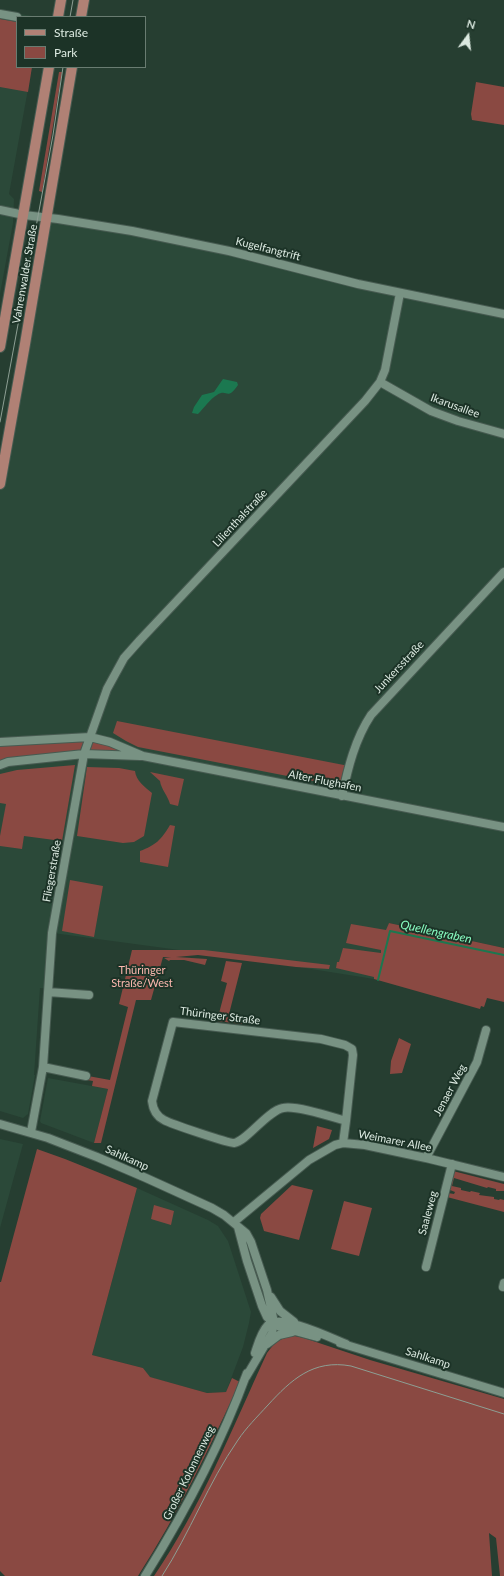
<!DOCTYPE html>
<html>
<head>
<meta charset="utf-8">
<style>
	body { margin:0 }
	#map { position:relative; width:504px; height:1576px; overflow:hidden; background:#263e31; font-family:Lato,sans-serif }
	canvas { display:block }
	.legend { position:absolute; left:16px; top:16px; width:130px; height:52px; box-sizing:border-box; background:#1c3327; border:1px solid #697c71; margin:0; padding:5px 7px; list-style:none; font-size:12px; color:#dceae1 }
	.legend li { display:flex; align-items:center; gap:8px; height:20px }
	.legend b { width:20px; border:1px solid #697c71 }
	.north { position:absolute; left:448px; top:16px; width:40px; height:40px; -webkit-text-stroke:3px #1c3327; paint-order:stroke; rotate:15deg; font-size:11px; font-weight:700; line-height:16px; text-align:center; color:#dceae1 }
	.north::after { content:''; display:block; margin:auto; width:14px; height:18px; background:#dceae1; clip-path:polygon(50% 0,100% 100%,50% 72%,0 100%) }
</style>
</head>
<body>
<div id="map">
<canvas width="504" height="1576"></canvas>
<ul class="legend">
<li><b style="height:5px;background:#b08175"></b>Straße</li>
<li><b style="height:11px;background:#8a4942"></b>Park</li>
</ul>
<div class="north">N</div>
</div>
<script>
const c = document.querySelector('canvas').getContext('2d');
c.lineJoin = 'round';
function fillPath(path, color) {
  c.fillStyle = color;
  c.fill(path, 'evenodd');
}
function stroke(path, color, width, dash) {
  c.strokeStyle = color;
  c.lineWidth = width;
  c.lineCap = dash ? 'butt' : 'round';
  c.setLineDash(dash || []);
  c.stroke(path);
}
function drawText(font, color, halo, rows, align = 'center') {
  c.font = font + ' Lato,sans-serif';
  c.lineWidth = 4;
  c.setLineDash([]);
  c.textBaseline = 'middle';
  c.strokeStyle = halo;
  c.fillStyle = color;
  for (const [text, x, y, turn = 0] of rows) {
    c.save();
    c.translate(x, y);
    c.rotate((+turn || 0) * Math.PI / 180);
    c.textAlign = isNaN(turn) ? turn : align;
    if (halo) c.strokeText(text, 0, 0);
    c.fillText(text, 0, 0);
    c.restore();
  }
}
const built = new Path2D(`
	M0 11 39 17H17V67H32L9 194 14 199 13 223 0 294Z
	M47 218 132 231 504 314V948L389 923 374 979 261 961 53 933 48 989 40 988 34 1075H35L28 1114 23 1118 0 1111V484Z
	M48 1078 108 1089 94 1143 41 1123 40 1121Z
	M0 1139 23 1144 0 1228Z
	M137 1188 208 1220 218 1226 228 1241 251 1312 249 1323 243 1347 226 1392 207 1393 149 1377 143 1368 92 1355Z`);
const green = new Path2D(`
	M0 19 17 22V67H32L28 92 0 87Z
	M59 72H62L42 192 39 191Z
	M476 82 504 87V125L472 120 471 114Z
	M117 721 349 766 344 787 138 747 126 741 113 733Z
	M72 737 131 751 0 765V742Z
	M75 765 62 841 24 836 22 849 0 846V836L6 804 0 803V774L17 770Z
	M87 767 119 768 135 771C136 781 145 787 152 793L144 836 134 842 123 843 77 836Z
	M150 772 184 779 178 806 170 804C168 796 161 789 160 781Z
	M170 825 175 826 168 867 140 862V851C156 845 161 840 170 825Z
	M70 880 103 886 94 937 62 931Z
	M389 923 504 948V1002L487 998 484 1007 481 1006 480 1009 374 979V977L336 968 337 962H339L343 948 381 953V950L346 943 351 924 386 930Z
	M132 950H204L330 965 329 969 296 967 198 955 176 957 207 959 205 965 184 960H170L169 961 164 958 171 957H163L151 1000H136L101 1143H94L108 1089 92 1086 93 1081 87 1080 88 1076 110 1080 128 1007 119 1004Z
	M226 961 242 963 228 1018 239 1021 241 1016 244 1017 242 1024 217 1021 227 983 221 981Z
	M399 1038 411 1044 402 1073 390 1074 391 1061Z
	M317 1126 332 1130 329 1139 313 1148Z
	M37 1149 65 1159 137 1188 92 1355 143 1368 150 1377 207 1393 226 1392 232 1378 240 1382C209 1449 178 1514 138 1576H5L0 1571V1282H1Z
	M453 1171 504 1184V1191H496V1189L488 1187 487 1188 454 1178 452 1186 461 1188V1190L470 1192 471 1191 480 1193 479 1195 494 1197V1199L499 1200 500 1199 504 1200V1212L447 1197 448 1193 454 1194 455 1192 450 1190 449 1188Z
	M292 1185 313 1190 299 1240 264 1231 260 1218 261 1214Z
	M344 1201 372 1208 359 1256 331 1249Z
	M154 1205 174 1211 171 1225 151 1219Z
	M295 1336 304 1338 370 1360 504 1399V1576H500L496 1538 489 1533 492 1576H154C201 1507 232 1429 267 1353 275 1342 281 1337 295 1336Z`);
const water = new Path2D(`
	M223 379 237 382 238 385C226 402 228 388 217 395 210 399 204 408 198 414L192 413 194 407 202 395 214 392Z`);
const stream = new Path2D(`
	M378 980 390 931 504 955`);
const minor = new Path2D(`
	M0 14 17 17
	M0 210 24 215 58 219 132 231 229 251 358 284 504 314
	M380 382 431 411 458 421 504 434
	M0 742 90 737 110 742 143 756 504 827
	M0 765 8 762 84 754 140 756
	M342 796C348 768 355 739 371 715L504 572
	M48 992 89 995
	M173 1022 321 1039 345 1045 352 1049 353 1055 346 1121C332 1117 296 1105 283 1108 267 1111 247 1141 234 1143 228 1143 171 1124 164 1120 156 1116 153 1110 152 1101Z
	M43 1067 86 1076
	M0 1124 48 1138 97 1157 146 1178 212 1208 224 1215 246 1233 251 1242 267 1290 274 1322 272 1333 246 1377
	M31 1132 43 1067 52 933 84 754 107 689 124 658 140 640 365 401 380 382 385 370 400 293
	M343 1143 346 1121
	M426 1158 477 1062 486 1030
	M234 1222 309 1160 335 1145 343 1143 365 1145 426 1158 504 1177
	M238 1227 247 1261 262 1306 267 1317 280 1327 317 1337
	M426 1267 452 1164
	M503 1287 504 1283
	M271 1297 280 1311 294 1322
	M340 1343 504 1393
	M267 1344 279 1335 292 1332
	M255 1353C258 1344 261 1332 268 1325 280 1313 331 1338 346 1344
	M145 1576C185 1512 221 1444 247 1373`);
const major = new Path2D(`
	M58 17 61 0
	M81 17 84 0
	M0 347 49 67
	M0 484 25 344 72 67`);
const tram = new Path2D(`
	M70 17 73 0
	M0 422 53 135 63 67
	M162 1576C190 1533 208 1483 238 1440 246 1428 257 1417 268 1405 291 1380 313 1359 351 1366L504 1414`);
const streetNames = [
	["Kugelfangtrift",268,249,14],
	["Vahrenwalder Straße",25,274,-80],
	["Ikarusallee",455,406,20],
	["Lilienthalstraße",240,518,-47],
	["Junkersstraße",399,667,-47],
	["Alter Flughafen",325,781,11],
	["Fliegerstraße",52,871,-80],
	["Thüringer Straße",220,1016,7],
	["Jenaer Weg",450,1090,-62],
	["Weimarer Allee",395,1141,11],
	["Sahlkamp",127,1158,24],
	["Saaleweg",428,1213,-75],
	["Sahlkamp",428,1358,18],
	["Großer Kolonnenweg",189,1473,-64]
];
const parkNames = [
	["Thüringer",142,970],
	["Straße/West",142,983]
];
const waterNames = [
	["Quellengraben",436,932,12]
];
fillPath(built, '#2b4939');
fillPath(green, '#8a4942');
fillPath(water, '#1b7850');
stroke(stream, '#1b7850', 2);
stroke(minor, '#475b51', 10);
stroke(major, '#475b51', 12);
stroke(minor, '#789283', 8);
stroke(major, '#b08175', 10);
stroke(tram, '#8d9f94', 1);
drawText('11px', '#dceae1', '#1c3327', streetNames);
drawText('11px', '#fcb8af', '#1c3327', parkNames);
drawText('italic 12px', '#88fcc1', '#1c3327', waterNames);
</script>
</body>
</html>
